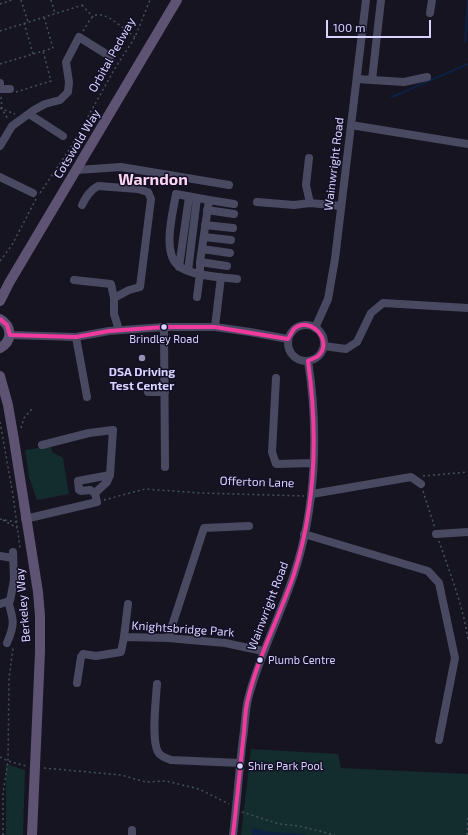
<!DOCTYPE html>
<html>
<head>
<meta charset="utf-8">
<style>
	body { margin:0 }
	#map { position:relative; width:468px; height:835px; overflow:hidden; background:#161421; font-family:"Exo 2",sans-serif }
	canvas { display:block }
	.scale { position:absolute; left:326px; top:20px; width:105px; height:18px; box-sizing:border-box; border:2px solid #d9d4ff; border-top:0; padding-left:5px; font-size:12px; line-height:14px; white-space:nowrap; color:#d9d4ff; -webkit-text-stroke:3px #130f26; paint-order:stroke }
</style>
</head>
<body>
<div id="map">
<canvas width="468" height="835"></canvas>
<div class="scale">100 m</div>
</div>
<script>
const c = document.querySelector('canvas').getContext('2d');
c.lineJoin = 'round';
function fillPath(path, color) {
  c.fillStyle = color;
  c.fill(path, 'evenodd');
}
function stroke(path, color, width, dash) {
  c.strokeStyle = color;
  c.lineWidth = width;
  c.lineCap = dash ? 'butt' : 'round';
  c.setLineDash(dash || []);
  c.stroke(path);
}
function drawText(font, color, halo, rows, align = 'center') {
  c.font = font + ' "Exo 2",sans-serif';
  c.lineWidth = 3;
  c.setLineDash([]);
  c.textBaseline = 'middle';
  c.strokeStyle = halo;
  c.fillStyle = color;
  for (const [text, x, y, turn = 0] of rows) {
    c.save();
    c.translate(x, y);
    c.rotate((+turn || 0) * Math.PI / 180);
    c.textAlign = isNaN(turn) ? turn : align;
    if (halo) c.strokeText(text, 0, 0);
    c.fillText(text, 0, 0);
    c.restore();
  }
}
const green = new Path2D(`
	M51 446 52 452 63 458 69 494 37 500 29 477 25 450Z
	M251 749 338 754 341 768 468 774V835H241Z
	M6 764 25 770 23 835H6Z`);
const water = new Path2D(`
	M254 828C270 835 290 831 307 835H252L251 830Z`);
const stream = new Path2D(`
	M465 41 468 0
	M392 97 468 64`);
const path = new Path2D(`
	M21 0 28 22
	M51 0 55 13
	M0 4 12 0
	M82 5 93 17
	M24 23 33 54
	M0 31 86 4
	M83 31C86 27 89 19 94 16 104 9 126 31 135 37
	M0 64 53 48 44 17
	M16 92 51 81 43 51
	M1 97 2 109 8 119
	M0 108 15 114
	M40 193 71 147 114 70 135 37 150 0
	M0 261 12 245 36 199
	M0 422 13 495 20 548
	M21 428 24 418 32 409
	M423 476 468 472
	M423 491 435 528
	M104 500 145 489 201 493 304 496
	M0 519 16 522
	M3 520 17 528
	M439 541C450 573 463 606 468 639
	M0 757 8 761 26 766
	M44 768 121 775 146 782 166 781 199 789 229 804
	M242 812 279 824 299 826 335 835
	M3 835V793L8 761 9 678 13 648
	M467 835 468 817`);
const minor = new Path2D(`
	M430 13 432 0
	M357 79 404 82 427 77
	M372 80 381 0
	M0 83V89H10
	M29 114 63 136
	M351 125 468 144
	M0 146 12 126 34 110 45 104 60 100 68 92 69 82 66 62 79 37 111 57
	M309 158 306 185 310 203
	M77 170 121 167 229 185
	M0 177 33 193
	M209 200 234 204
	M257 202 294 205 310 203 341 206
	M82 205C86 197 90 190 98 186L138 189 148 192 151 199 140 287 129 290 114 298
	M207 210 234 214
	M205 225 233 228
	M204 237 231 240
	M202 249 230 253
	M200 262 227 266
	M179 267 189 197
	M188 271 197 198
	M74 280 111 284 114 298V314L119 330
	M197 297 200 274V262L209 200 176 194C173 212 161 255 180 267 194 276 220 277 237 279
	M288 343a18 18 0 1 1 36 0a18 18 0 1 1-36 0Z
	M164 327 165 467
	M215 327 221 277
	M315 328 328 299 335 259 366 0
	M10 335 76 337 109 331 164 327H215L250 332 288 339
	M76 337 87 397
	M324 346 346 349 357 342 371 313 383 303 468 308
	M276 378 272 452 276 464 313 463
	M148 392H165
	M95 493 90 490 81 491 79 490 78 481 110 475
	M312 494 411 477 421 484
	M25 519 97 502 95 493 107 482 110 475 113 430 89 433 42 445
	M304 534 428 571 439 583 455 658 439 740
	M436 534 468 532
	M0 556 13 558
	M0 604 10 601 14 580 13 552
	M128 604 124 637 168 638 225 643 263 651
	M168 638 204 528 249 526
	M7 643C15 624 14 621 8 601
	M77 683 81 657 83 654 96 656 121 652 124 637
	M157 684C156 699 151 740 158 752 161 757 166 758 171 760L240 763
	M132 835V830
	M233 835C237 803 239 771 243 738 245 726 245 712 248 699 259 656 280 617 294 574 316 509 319 429 308 361`);
const major = new Path2D(`
	M0 301 9 283 177 0
	M0 319C12 326 13 341 0 348
	M0 376 8 405 14 440 38 592 40 616V652L32 835`);
const bus1 = new Path2D(`
	M0 319 7 325 10 335 76 337 109 331 164 327H215L288 339C290 336 292 331 295 328 311 316 333 341 319 355 317 358 311 359 308 361 318 433 316 505 294 574 280 616 258 656 248 699 245 710 245 721 244 732 240 767 237 801 233 835`);
const markers = [
	[164,327,3.5,"#d9d4ff"],
	[142,358,4,"#9591b1"],
	[260,660,3.5,"#d9d4ff"],
	[240,766,3.5,"#d9d4ff"]
];
const busNames = [
	["Brindley Road",164,339,"center"],
	["Plumb Centre",268,660],
	["Shire Park Pool",248,766]
];
const streetNames = [
	["Orbital Pedway",112,55,-61],
	["Cotswold Way",77,144,-59],
	["Wainwright Road",334,164,-83],
	["Offerton Lane",257,482,2],
	["Berkeley Way",23,605,-95],
	["Wainwright Road",268,606,-69],
	["Knightsbridge Park",183,629,4]
];
const poiNames = [
	["DSA Driving",142,372],
	["Test Center",142,386]
];
const districtNames = [
	["Warndon",153,180]
];
fillPath(green, '#132c2d');
fillPath(water, '#0d2144');
stroke(stream, '#0d2144', 2);
stroke(path, '#44505f', 1.5, [2, 3]);
stroke(minor, '#4a4962', 8);
stroke(major, '#5e5373', 10);
stroke(bus1, '#f13a9d', 4);
for (const [x, y, r, color] of markers) {
  const dot = new Path2D();
  dot.arc(x, y, r, 0, 2 * Math.PI);
  c.fillStyle = color;
  c.fill(dot);
  stroke(dot, '#130f26', 1.5);
}
drawText('11px', '#d9d4ff', '#130f26', busNames, 'left');
drawText('12px', '#d9d4ff', '#130f26', streetNames);
drawText('bold 12px', '#d9d4ff', '#130f26', poiNames);
drawText('bold 16px', '#ffd6f0', '#130f26', districtNames);
</script>
</body>
</html>
